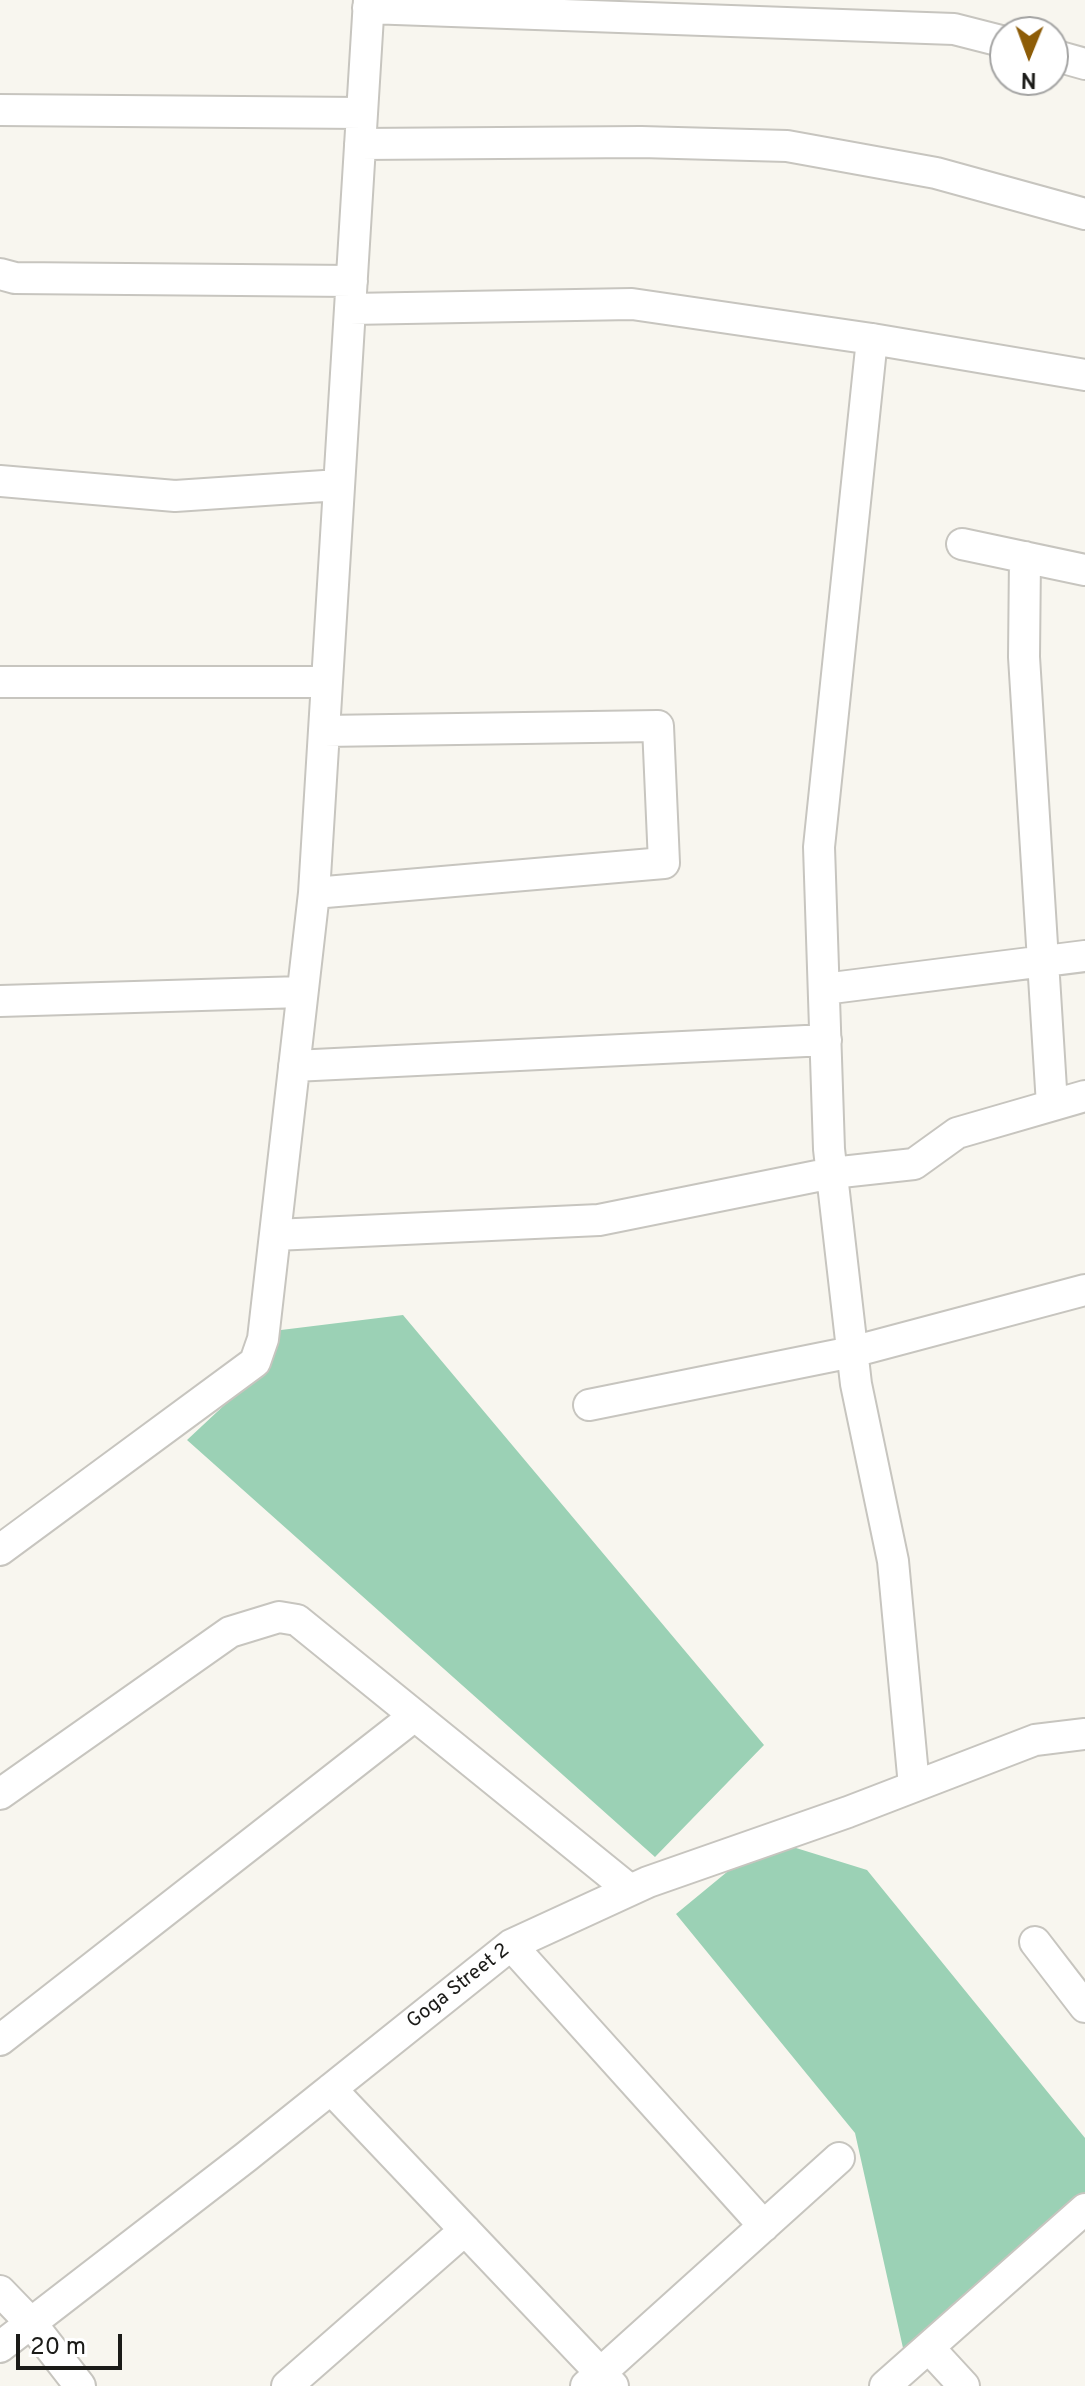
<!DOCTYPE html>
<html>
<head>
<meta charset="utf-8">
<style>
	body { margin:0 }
	#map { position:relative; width:1085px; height:2386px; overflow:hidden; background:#f8f6ef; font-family:Overpass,sans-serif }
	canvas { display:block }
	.north { position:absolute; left:989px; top:16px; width:80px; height:80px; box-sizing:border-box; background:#fff; border:2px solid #a4a4a3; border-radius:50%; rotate:181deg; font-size:22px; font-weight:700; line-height:32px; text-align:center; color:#1b1b18 }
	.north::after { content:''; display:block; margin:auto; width:28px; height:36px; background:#8d5c07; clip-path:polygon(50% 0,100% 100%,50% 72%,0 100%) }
	.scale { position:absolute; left:16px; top:2334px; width:106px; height:36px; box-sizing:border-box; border:4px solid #1b1b18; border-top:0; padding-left:10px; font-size:24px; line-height:28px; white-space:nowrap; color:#1b1b18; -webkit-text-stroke:6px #fff; paint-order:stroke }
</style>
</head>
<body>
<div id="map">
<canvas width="1085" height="2386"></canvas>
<div class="north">N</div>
<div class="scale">20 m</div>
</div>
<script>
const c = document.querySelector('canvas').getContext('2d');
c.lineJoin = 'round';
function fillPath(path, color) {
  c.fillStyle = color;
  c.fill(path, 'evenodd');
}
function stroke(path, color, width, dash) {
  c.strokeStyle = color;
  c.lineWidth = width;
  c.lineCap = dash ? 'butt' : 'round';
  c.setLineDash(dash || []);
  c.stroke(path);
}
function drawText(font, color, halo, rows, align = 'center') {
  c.font = font + ' Overpass,sans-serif';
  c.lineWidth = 7;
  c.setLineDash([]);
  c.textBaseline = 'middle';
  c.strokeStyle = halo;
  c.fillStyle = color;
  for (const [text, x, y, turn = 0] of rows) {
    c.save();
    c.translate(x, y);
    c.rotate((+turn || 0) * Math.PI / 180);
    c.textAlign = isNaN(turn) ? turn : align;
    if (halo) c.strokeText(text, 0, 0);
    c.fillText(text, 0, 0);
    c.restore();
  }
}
const green = new Path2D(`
	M403 1315 764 1745 655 1857 187 1440 263 1369 281 1330Z
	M767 1839 867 1870 1085 2138V2200L903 2348 855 2133 676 1914Z`);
const minor = new Path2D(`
	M368 8 954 29 1005 42
	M1053 55 1085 64
	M0 110 362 113
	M360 144 641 142 787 146 936 173 1085 214
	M0 274 15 278 352 281
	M350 309 632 304 872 339 1085 375
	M872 339 819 847 829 1149 856 1384 893 1561 914 1786
	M0 481 175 496 339 485
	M962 544 1085 570
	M1025 557 1024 657 1052 1105
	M0 682H327
	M314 893 664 863 658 726 324 731
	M824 989 1085 956
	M0 1001 302 992
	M294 1066 826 1040
	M275 1235 599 1220 832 1173 914 1164 957 1133 1085 1096
	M589 1405 852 1352 1085 1290
	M0 1550 255 1362 263 1339 314 893 369 0
	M0 1794 230 1632 279 1617 297 1620 630 1890
	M1035 1942 1085 2007
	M511 1945 764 2226
	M0 2040 413 1717
	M331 2089 613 2386
	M0 2291 31 2323 80 2386
	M0 2347 246 2157 511 1945 648 1882 848 1812 1035 1740 1085 1734
	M929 2348 964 2386
	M287 2386 465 2230
	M586 2386 839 2158
	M885 2386 1085 2209`);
const streetNames = [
	["Goga Street 2",459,1987,-38]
];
fillPath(green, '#9bd1b5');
stroke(minor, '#c7c5bf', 34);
stroke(minor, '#fff', 30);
drawText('20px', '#1b1b18', '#fff', streetNames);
</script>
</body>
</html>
